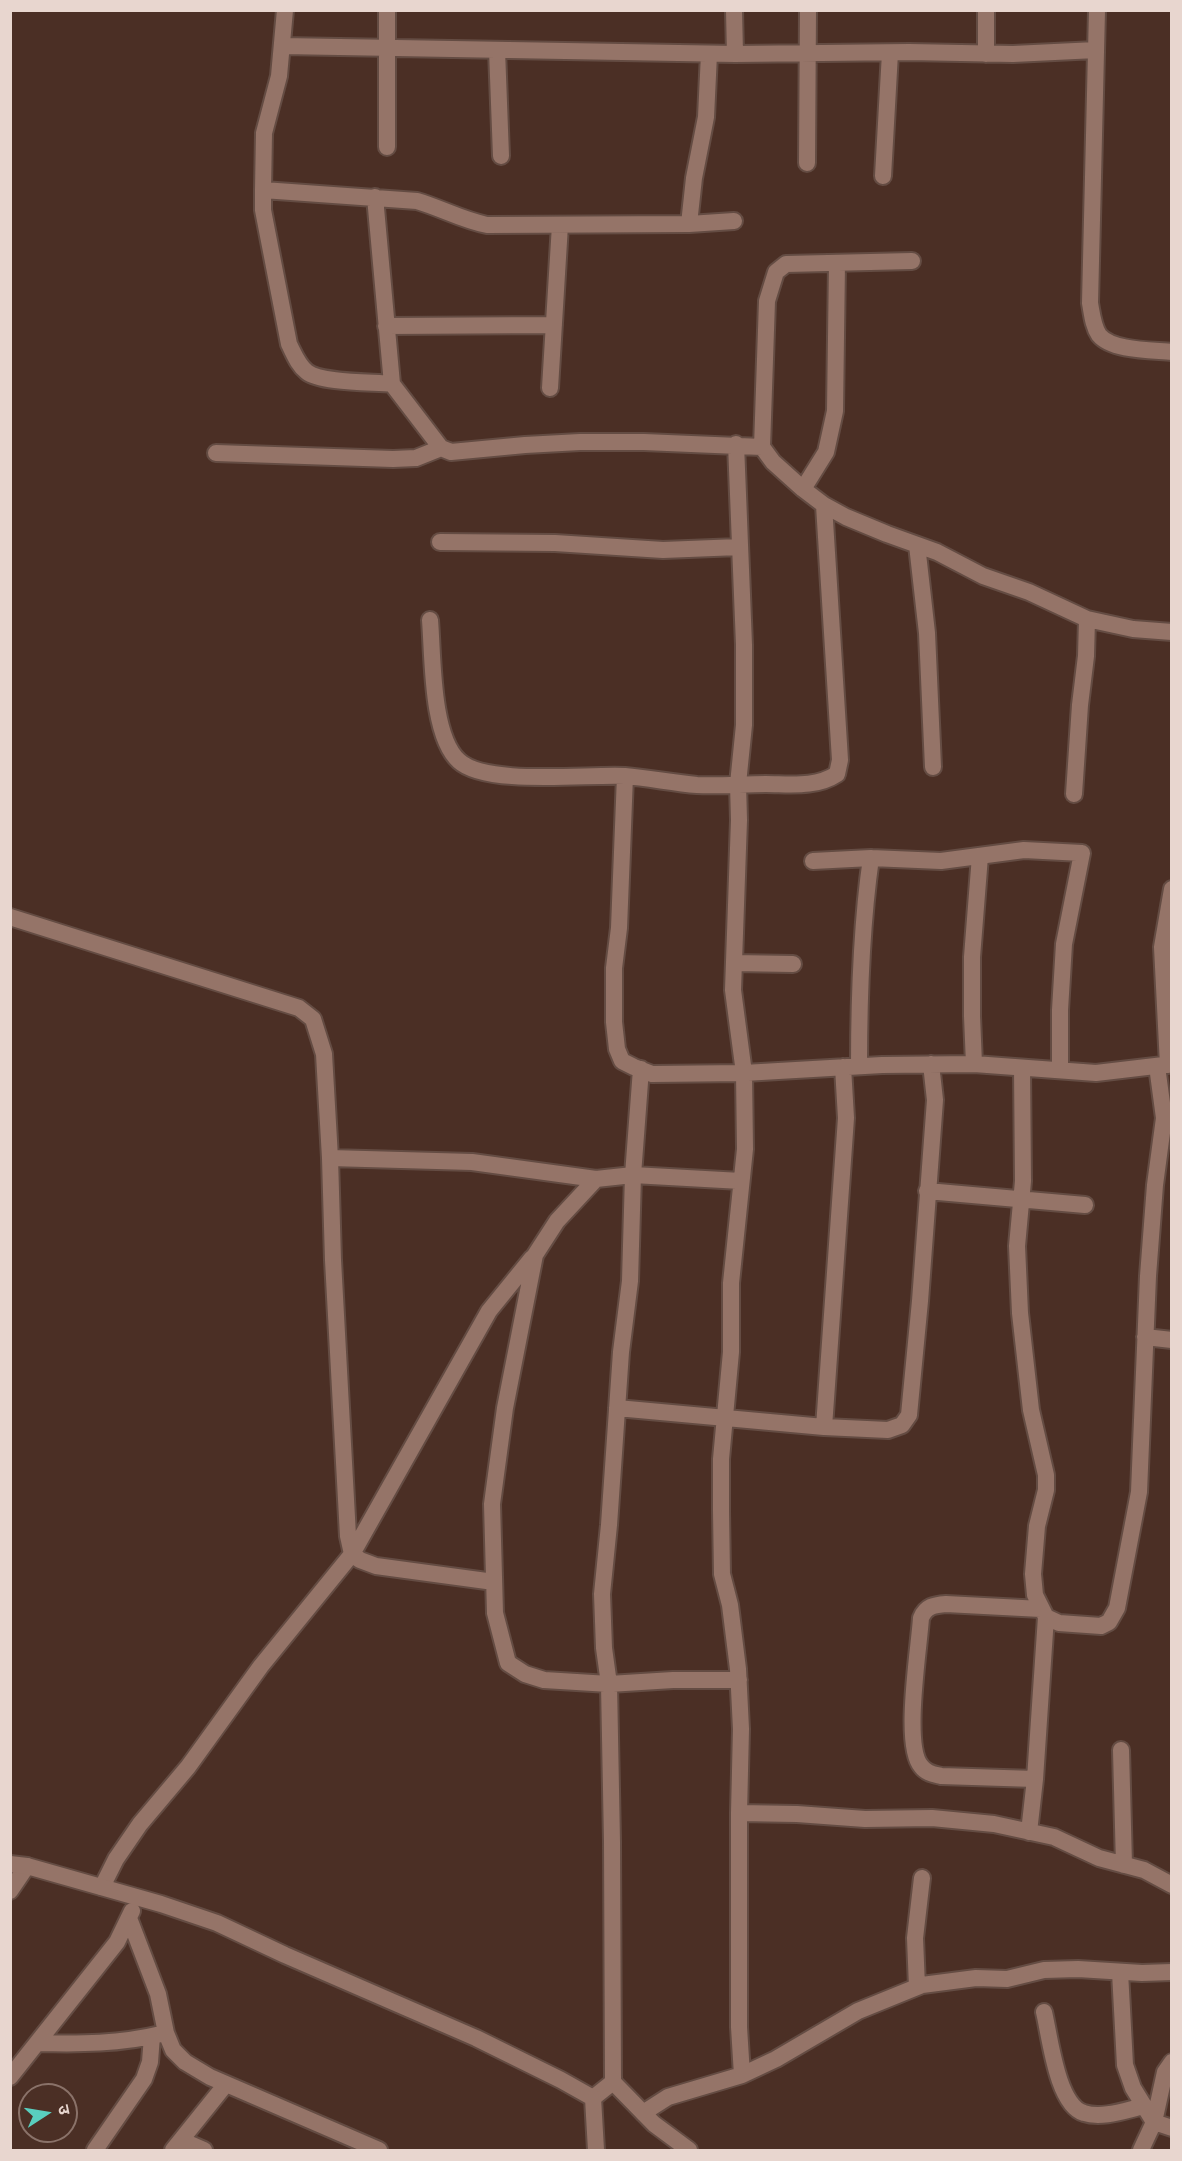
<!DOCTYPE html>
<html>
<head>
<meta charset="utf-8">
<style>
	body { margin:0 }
	#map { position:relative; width:1182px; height:2161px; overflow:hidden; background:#4b2f25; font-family:"Public Sans","Noto Sans Devanagari",sans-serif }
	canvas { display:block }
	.frame { position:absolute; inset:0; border:12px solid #e8d6cf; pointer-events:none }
	.north { position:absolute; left:18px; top:2083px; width:60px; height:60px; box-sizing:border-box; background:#4b2f25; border:2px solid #8a7269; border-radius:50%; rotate:78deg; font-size:16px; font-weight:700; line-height:24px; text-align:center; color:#e8d6cf }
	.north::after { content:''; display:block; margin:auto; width:21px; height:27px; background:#59cebe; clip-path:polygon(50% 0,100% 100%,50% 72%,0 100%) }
</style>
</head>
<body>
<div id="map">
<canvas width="1182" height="2161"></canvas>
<div class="frame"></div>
<div class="north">उ</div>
</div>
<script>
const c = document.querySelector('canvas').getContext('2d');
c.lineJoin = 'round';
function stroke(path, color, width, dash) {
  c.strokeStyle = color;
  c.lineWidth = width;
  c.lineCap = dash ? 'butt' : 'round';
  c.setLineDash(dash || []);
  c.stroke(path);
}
const minor = new Path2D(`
	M285 10 279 76 264 133 263 190V210L289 344C294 354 298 365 307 372 321 383 372 382 392 384L441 448 451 452 525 445 580 442H644L762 447 773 462 803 489 824 505 846 517 887 534 937 552 983 576 1029 592 1087 619 1133 629 1172 632
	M387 10V147
	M734 10 735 54
	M1097 10 1090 303C1092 314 1093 326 1099 335 1112 351 1152 350 1172 352
	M283 46 735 54 909 52 1013 54 1096 50
	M497 50 501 156
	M986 54V10
	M807 163 808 10
	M883 176 890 53
	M263 190 417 201C441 208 462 220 487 225L689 224 734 221
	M375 197 392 384
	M689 224 694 178 706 117 709 54
	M386 326 554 325
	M550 388 560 225
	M736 444 744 645V725L738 784 739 820 733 990 744 1073 745 1149 731 1283V1352L721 1459V1511L722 1574 730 1605 738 1669 741 1729 739 1813V2027L742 2075
	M762 447 767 301 776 272 786 264 912 261
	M216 453 393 459 416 458 441 448
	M803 489 826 452 835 411 837 263
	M440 542 555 543 663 550 739 547
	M917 545 927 633 933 767
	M430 620C433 656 431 736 459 761 486 786 586 774 625 776 649 778 673 783 697 785 720 786 743 784 766 784 789 784 816 788 837 774L840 760 824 505
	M625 776 619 928 614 968V1022L617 1049 622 1061 634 1067 652 1074 744 1073 882 1065 974 1064 1096 1073 1172 1064
	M1074 794 1080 705 1086 656 1087 619
	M813 861 871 858 941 861 1024 850 1082 853 1064 944 1060 1010V1070
	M10 917 299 1008 313 1019 324 1054 330 1158 333 1260 348 1536 352 1554 360 1560 376 1566 494 1582
	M734 963 793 964
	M974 1064 972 1016V957L980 856
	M1168 1065 1162 947 1172 889
	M859 1066C859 996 861 927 871 858
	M1022 1068 1023 1181 1017 1246 1020 1313 1031 1410 1046 1475V1490L1037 1526 1033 1574 1035 1595 1046 1617 1059 1623 1101 1626 1109 1622 1117 1608 1139 1492 1148 1276 1155 1185 1164 1118 1157 1066
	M330 1158 472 1162 596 1179
	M927 1191 1085 1205
	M1145 1337 1172 1340
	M617 1408 824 1427 846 1118 843 1067
	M824 1427 888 1430 902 1425 909 1415 920 1301 935 1100 931 1064
	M739 1680H673L609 1684 544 1680 525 1674 508 1663 495 1613 492 1504 505 1408 535 1255 557 1221 596 1179 633 1175 741 1181
	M1121 1750 1124 1865
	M1035 1779 941 1776C933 1774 926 1773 921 1766 903 1745 919 1649 921 1618 926 1606 934 1605 946 1604L1041 1609
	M739 1813 797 1814 865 1819 932 1818 994 1824 1054 1837 1099 1858 1144 1870 1172 1885
	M1029 1832 1035 1779 1046 1617
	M102 1887 116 1859 140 1824 188 1767 261 1666 352 1554 489 1311 532 1258
	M10 1891 27 1866
	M129 1918 158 1994 166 2033 173 2050 185 2062 210 2077 379 2150
	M1120 1972 1125 2065 1133 2088 1154 2122 1172 2128
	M917 1987 915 1938 922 1878
	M1044 2012C1050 2037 1057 2105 1084 2113 1102 2119 1126 2110 1144 2106
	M37 2043C80 2044 120 2044 161 2034
	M10 2077 117 1942 132 1911
	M613 2082 654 2124 689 2150
	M593 2098 613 2082 612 1842 609 1684 604 1648 602 1594 609 1525 621 1352 630 1281 633 1175 641 1069
	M643 2113 668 2097 742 2075 776 2059 858 2011 922 1985 976 1978 1007 1979 1044 1970 1078 1969 1142 1973 1172 1972
	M181 2140 204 2150
	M95 2150 144 2079 150 2062 152 2036
	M173 2150 226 2084
	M1141 2150 1154 2122 1165 2072 1172 2062`);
const tertiary = new Path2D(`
	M10 1864 27 1866 161 1904 217 1923 285 1955 476 2038 561 2080 593 2098 596 2150`);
stroke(minor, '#644c43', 20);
stroke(tertiary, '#644c43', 20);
stroke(minor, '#957468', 16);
stroke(tertiary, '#957468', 16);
</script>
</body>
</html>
